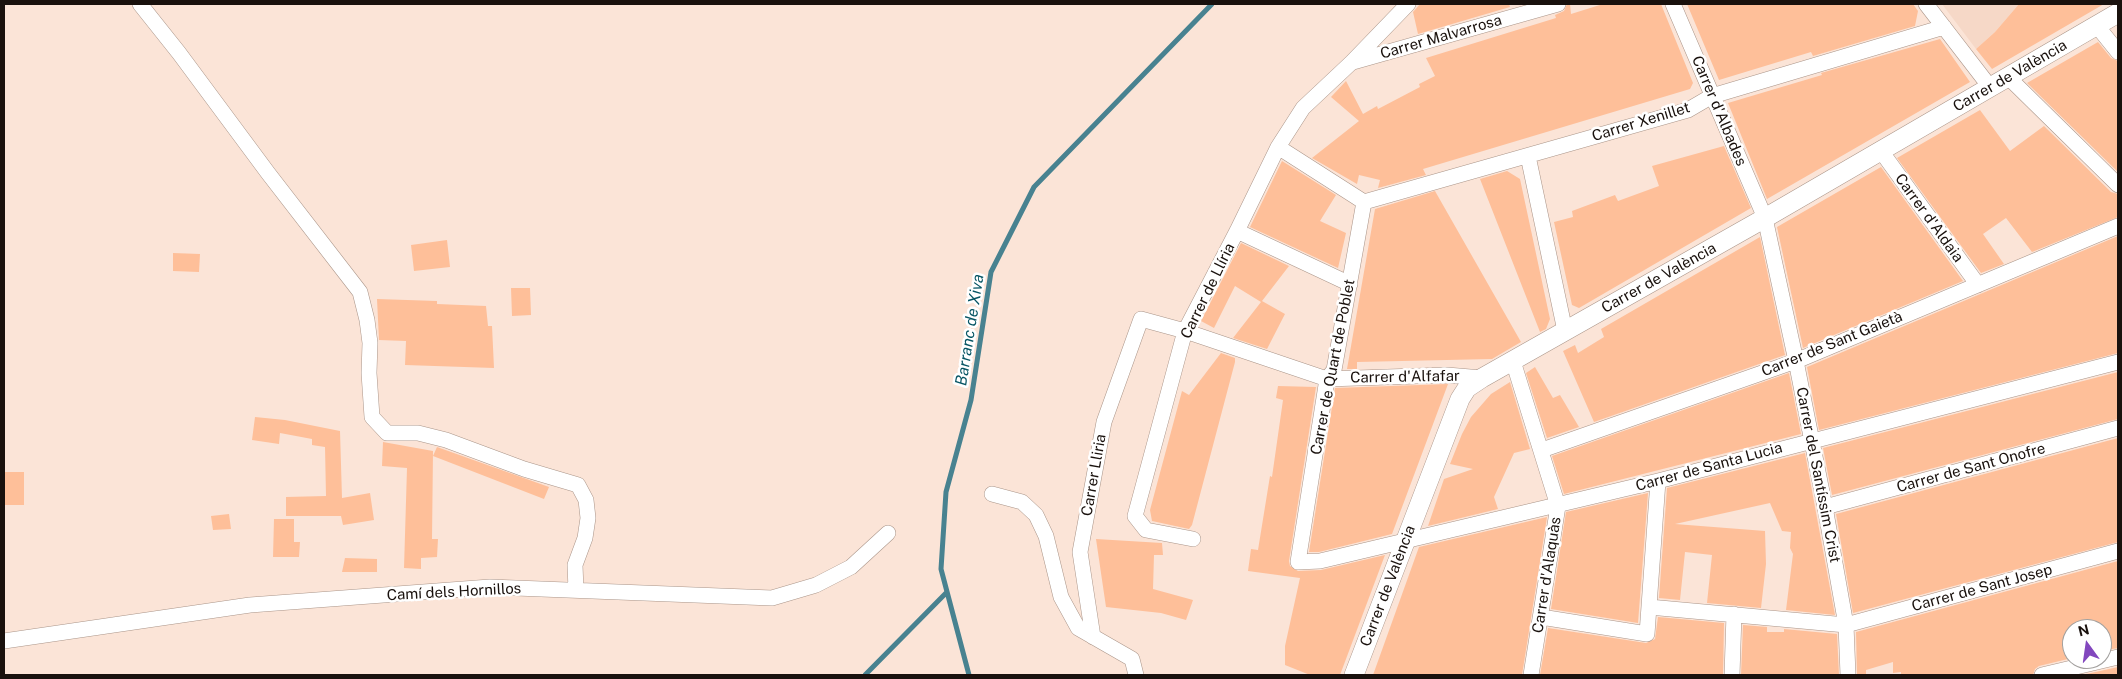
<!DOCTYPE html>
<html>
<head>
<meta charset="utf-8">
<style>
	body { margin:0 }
	#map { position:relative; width:2122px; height:679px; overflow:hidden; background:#fbe4d7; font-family:"Public Sans",sans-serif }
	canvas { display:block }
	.frame { position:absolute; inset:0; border:5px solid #19110d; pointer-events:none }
	.north { position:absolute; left:2062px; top:619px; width:50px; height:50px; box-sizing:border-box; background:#fff; border:1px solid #a3a09e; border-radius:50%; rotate:346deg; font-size:14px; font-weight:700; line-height:20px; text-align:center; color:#19110d }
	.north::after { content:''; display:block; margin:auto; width:18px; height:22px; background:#8247be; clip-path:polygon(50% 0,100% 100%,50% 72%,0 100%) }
</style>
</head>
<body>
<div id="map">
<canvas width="2122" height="679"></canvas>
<div class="frame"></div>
<div class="north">N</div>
</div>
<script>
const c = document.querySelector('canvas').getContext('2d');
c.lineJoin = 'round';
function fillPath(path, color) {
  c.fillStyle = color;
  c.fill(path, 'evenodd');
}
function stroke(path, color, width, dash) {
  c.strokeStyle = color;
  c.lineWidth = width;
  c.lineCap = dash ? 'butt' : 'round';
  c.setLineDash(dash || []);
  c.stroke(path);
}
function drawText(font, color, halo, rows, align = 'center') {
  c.font = font + ' "Public Sans",sans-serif';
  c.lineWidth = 5;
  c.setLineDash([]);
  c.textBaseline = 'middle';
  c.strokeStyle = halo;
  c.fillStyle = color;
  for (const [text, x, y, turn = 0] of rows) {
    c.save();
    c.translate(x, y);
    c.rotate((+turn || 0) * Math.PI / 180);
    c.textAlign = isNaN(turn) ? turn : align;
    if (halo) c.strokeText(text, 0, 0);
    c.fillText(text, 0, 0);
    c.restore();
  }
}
const built = new Path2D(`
	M1942 4H2019L1995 32 1976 49Z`);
const stream = new Path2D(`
	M865 675 947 592
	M969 675 941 569 946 492 971 400 991 272 1034 187 1212 4`);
const building = new Path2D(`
	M1420 4H1509L1510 7 1418 34 1413 12Z
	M1567 4H1570L1571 14 1603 4H1661L1693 83 1690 89 1423 169 1426 175 1378 188 1380 180 1359 175 1357 184 1312 158 1359 121 1331 97 1346 81 1363 114 1377 106 1378 109 1420 87 1419 84 1435 76 1426 58 1556 18 1555 15 1564 11Z
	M1687 4H1913L1918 11 1915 26 1813 56 1811 52 1719 80Z
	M2019 4H2104L1992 69 1976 49 1995 32Z
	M1940 39 1970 82 1767 199 1728 103 1822 75 1821 73Z
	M2098 42 2111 58 2118 61V172L2027 83Z
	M1980 110 2010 151 2044 126 2111 192 2118 194V217L2032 252 2006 218 1983 234 2004 264 1981 273 1897 158Z
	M1724 146 1751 208 1579 308 1572 305 1554 222 1573 217 1572 211 1615 195 1618 201 1659 186 1652 166Z
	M1282 161 1336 195 1320 221 1346 233 1338 268 1250 227Z
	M1881 167 1963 281 1803 348 1777 227Z
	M1507 171 1520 179 1550 319 1546 329 1540 332 1480 179Z
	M1435 191 1521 342 1492 359 1357 362V369H1347L1375 209Z
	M2118 236V353L1819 430 1807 367Z
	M1760 237 1785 355 1594 422 1563 351 1575 345 1578 353 1604 337 1601 329Z
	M447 240 450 267 414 271 411 245Z
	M1241 243 1289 266 1262 301 1285 314 1267 349 1233 338 1261 302 1235 286 1214 328 1201 321Z
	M173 253 200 254 199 272 173 271Z
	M511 288H530L531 315 512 316Z
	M377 299 437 301V304L486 306 488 326H492L494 368 405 365 406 341 379 340Z
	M1221 353 1235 358V362L1192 525 1189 529 1152 521 1150 510 1182 391 1189 395Z
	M1535 367 1553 398 1560 395 1579 427 1547 438 1526 373Z
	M2118 372V419L1832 495 1823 448Z
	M1789 373 1801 434 1564 494 1552 456Z
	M1510 382 1530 449 1514 453 1494 497 1498 509 1428 526 1444 479 1473 469 1450 464 1462 434 1471 417 1491 394Z
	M1448 384 1392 534 1319 552H1309L1335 388Z
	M1278 386 1316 387 1289 561 1290 566 1298 571 1321 570 1385 555 1340 675H1310L1285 665V646L1300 578 1248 571 1251 549 1258 550 1270 476 1272 477 1283 400 1276 398Z
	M255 417 285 420 340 431 342 498 370 493 374 520 343 525 341 516H286V497L326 496 325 447 312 445V439L280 433 279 444 252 440Z
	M2118 438V542L1853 613 1836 514Z
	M383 442 433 451 432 539H438L437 557 421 558V569L404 568 407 468 382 466Z
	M437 447 549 487 544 499 433 456Z
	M1805 453 1835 615 1786 610 1793 554 1790 548 1791 532 1782 531 1770 503 1675 524 1765 531 1766 564 1761 608 1707 603 1712 555 1685 552 1680 600 1659 598 1667 488Z
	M4 472H24V505H4Z
	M1648 493 1638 623 1551 609 1566 512Z
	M229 514 231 529 213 530 211 516Z
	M1547 517 1522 675H1373L1419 547Z
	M274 519H294V542H300L299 557H273Z
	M1096 539 1162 543 1163 555H1154L1153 589 1193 600 1186 620 1161 613 1106 607Z
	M345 558 377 559V572H342Z
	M2118 561V648L2102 651V629H2099L2098 625 2072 629V658L2039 666 2035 669 2033 675H1901V672L1893 673V662L1866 670V675H1857L1856 632Z
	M1658 617 1724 623 1723 675H1540L1548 628 1646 643 1655 639Z
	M1743 625 1767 627V632H1784V629L1837 634 1839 675H1741Z
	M2118 667V675H2082Z`);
const minor = new Path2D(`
	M140 4 179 53 268 173 360 292 367 320 370 343 369 373 372 417 387 433H418L446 440 524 469 578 485 586 500 588 518 585 538 575 565 576 590
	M1673 4 1765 218 1796 361 1825 507 1846 625 1848 675
	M1926 4 1990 87
	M2097 26 2118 52
	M1353 62 1558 4
	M2008 77 2118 185
	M1278 147 1364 202
	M1881 151 1978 285
	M1528 156 1565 331
	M1364 202 1334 370 1327 379 1298 562 1320 561 1658 481 2118 362
	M1364 202 1688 110 1712 96 1944 27
	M1237 231 1350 284
	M1513 361 1558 506 1531 675
	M1542 450 1796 361 2118 226
	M992 494 1022 502 1036 515 1046 536 1061 597 1078 628 1132 659 1136 675
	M1825 507 2118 428
	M1193 539 1146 530 1135 516 1185 331 1237 231 1278 147 1303 108 1352 62 1408 4
	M1649 607 1846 625 2118 551
	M1541 617 1647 634 1658 481
	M1093 637 1080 552 1104 422 1141 319 1185 331 1327 379 1447 375 1482 378
	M4 641 250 605 490 587 772 598 816 585 851 567 888 533
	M1732 675 1734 614
	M2042 675 2118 657`);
const tertiary = new Path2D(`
	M1354 675 1460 399 1467 388 1482 378 1765 218 2118 13`);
const streetNames = [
	["Carrer Malvarrosa",1441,37,-16],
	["Carrer de València",2010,76,-30],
	["Carrer d'Albades",1719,111,67],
	["Carrer Xenillet",1641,122,-17],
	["Carrer d'Aldaia",1929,218,54],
	["Carrer de València",1659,278,-29],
	["Carrer de Llíria",1208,291,-64],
	["Carrer de Sant Gaietà",1832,344,-22],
	["Carrer de Quart de Poblet",1333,367,-79],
	["Carrer d'Alfafar",1405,377,-1],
	["Carrer de Santa Lucia",1709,467,-15],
	["Carrer de Sant Onofre",1971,468,-15],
	["Carrer Lliria",1094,475,-80],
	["Carrer del Santíssim Crist",1818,475,79],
	["Carrer d'Alaquàs",1547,575,-81],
	["Carrer de València",1388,586,-69],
	["Carrer de Sant Josep",1982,588,-15],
	["Camí dels Hornillos",454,592,-3]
];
const waterNames = [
	["Barranc de Xiva",970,330,-81]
];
fillPath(built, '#f6d8c7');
stroke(stream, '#488290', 5);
fillPath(building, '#febf99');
stroke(minor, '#aa9589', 16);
stroke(tertiary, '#aa9589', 20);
stroke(minor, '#fff', 15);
stroke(tertiary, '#fff', 19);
drawText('15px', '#19110d', '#fff', streetNames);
drawText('italic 16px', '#075564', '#fff', waterNames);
</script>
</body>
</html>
